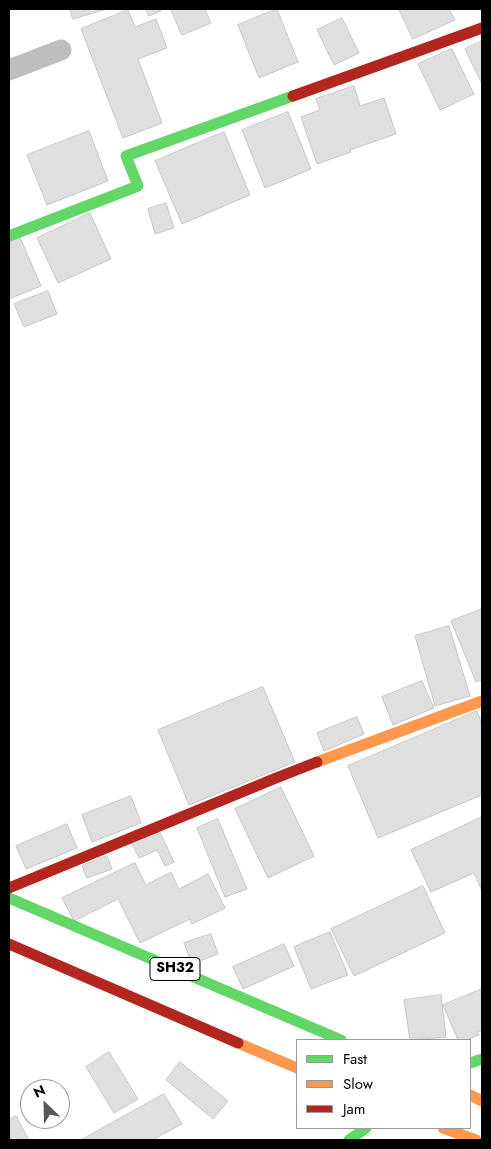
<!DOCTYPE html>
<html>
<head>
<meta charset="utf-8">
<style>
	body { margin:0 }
	#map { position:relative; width:491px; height:1149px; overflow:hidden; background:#fff; font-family:Jost,sans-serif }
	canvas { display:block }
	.frame { position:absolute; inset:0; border:10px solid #000; pointer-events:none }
	.legend { position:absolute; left:296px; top:1039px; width:175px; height:90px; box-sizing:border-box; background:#fff; border:1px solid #999; margin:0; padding:6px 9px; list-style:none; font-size:15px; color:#000 }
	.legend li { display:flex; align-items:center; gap:10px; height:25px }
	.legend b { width:25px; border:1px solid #999 }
	.north { position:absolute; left:20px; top:1079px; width:50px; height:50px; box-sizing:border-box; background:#fff; border:1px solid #999; border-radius:50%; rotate:336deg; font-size:14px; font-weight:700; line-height:20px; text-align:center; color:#000 }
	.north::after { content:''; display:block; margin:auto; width:18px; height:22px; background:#595959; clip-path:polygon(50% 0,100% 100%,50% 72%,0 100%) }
</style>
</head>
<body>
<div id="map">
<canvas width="491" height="1149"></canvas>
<div class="frame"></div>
<ul class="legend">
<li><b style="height:6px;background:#63d668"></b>Fast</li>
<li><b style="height:6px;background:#ff974d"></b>Slow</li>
<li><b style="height:6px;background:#b3261e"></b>Jam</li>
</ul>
<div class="north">N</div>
</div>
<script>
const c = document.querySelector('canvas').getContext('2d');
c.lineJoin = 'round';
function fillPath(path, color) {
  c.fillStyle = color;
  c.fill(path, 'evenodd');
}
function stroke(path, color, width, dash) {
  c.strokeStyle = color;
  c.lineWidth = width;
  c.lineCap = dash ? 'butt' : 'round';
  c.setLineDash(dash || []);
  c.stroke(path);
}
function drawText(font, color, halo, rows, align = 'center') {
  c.font = font + ' Jost,sans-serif';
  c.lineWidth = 5;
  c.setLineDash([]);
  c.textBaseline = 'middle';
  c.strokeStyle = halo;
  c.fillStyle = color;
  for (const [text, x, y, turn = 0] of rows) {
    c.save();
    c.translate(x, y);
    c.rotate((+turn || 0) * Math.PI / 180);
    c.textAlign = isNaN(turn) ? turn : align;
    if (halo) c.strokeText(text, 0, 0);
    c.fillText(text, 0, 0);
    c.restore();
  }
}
const building = new Path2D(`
	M70 9H107L73 19Z
	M146 9H160L161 11 149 16Z
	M171 9H205L211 23 182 35Z
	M277 9 298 62 259 78 238 25Z
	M399 9H449L455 20 413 39Z
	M128 10 135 27 156 19 167 48 138 59 162 123 123 138 81 29Z
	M342 18 359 53 334 65 317 30Z
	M482 41V84L465 49Z
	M452 49 474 94 440 110 418 64Z
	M354 86 360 106 384 98 396 134 350 150 351 152 317 164 301 117 320 110 316 99Z
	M288 112 311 169 265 188 242 130Z
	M89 131 108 181 47 205 27 155Z
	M224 132 250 195 182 224 155 161Z
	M166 203 174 228 155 234 148 209Z
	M90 213 111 259 58 283 37 238Z
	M19 235 41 286 9 299V239Z
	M48 291 57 314 24 327 14 304Z
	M482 609V680L476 682 451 621Z
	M449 626 470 696 435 706 415 636Z
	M422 681 434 708 393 725 382 697Z
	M263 687 295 762 189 805 158 730Z
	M477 711 482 724V795L378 838 348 766Z
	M357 717 364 734 324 751 317 733Z
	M281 787 314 856 268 878 235 809Z
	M131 796 141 823 92 842 82 815Z
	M482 817V891L474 873 431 892 411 850Z
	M218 819 247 889 225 897 197 828Z
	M67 824 77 848 26 869 16 846Z
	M158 828 174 862 165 866 157 850 139 858 131 842Z
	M107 856 112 869 87 878 82 866Z
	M135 863 146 885 171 872 179 889 208 874 225 908 192 924 190 919 140 943 118 899 74 921 62 898Z
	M423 886 445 933 354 976 331 929Z
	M330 932 348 975 311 989 294 947Z
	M211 934 218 954 192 964 184 943Z
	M284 944 294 966 243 989 233 967Z
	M482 989V1030L477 1032 479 1035 466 1040H458L443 1005Z
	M441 995 446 1037 410 1040 404 1000Z
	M109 1052 138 1099 114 1113 86 1067Z
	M180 1062 228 1101 213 1119 166 1080Z
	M164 1094 182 1124 152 1140H81Z
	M16 1116 29 1140H9V1120Z`);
const street = new Path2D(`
	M9 70 61 50`);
const fast = new Path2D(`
	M9 236 138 186 126 156 293 96
	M9 898 341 1040
	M470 1063 482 1059
	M349 1140 366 1128`);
const slow = new Path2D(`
	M317 762 482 701
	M238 1043 297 1068
	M470 1095 482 1101
	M443 1128 476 1140`);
const jam = new Path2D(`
	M293 96 482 28
	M9 888 276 778 317 762
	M9 944 238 1043`);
const shields = [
	[175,969,50]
];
const shieldNames = [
	["SH32",175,969]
];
fillPath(building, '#dfdfdf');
stroke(building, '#c7c7c7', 1);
stroke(street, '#bebebe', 21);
stroke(fast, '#63d668', 11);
stroke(slow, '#ff974d', 11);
stroke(jam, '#b3261e', 11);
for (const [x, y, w] of shields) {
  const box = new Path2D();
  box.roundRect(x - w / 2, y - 11.5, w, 23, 4);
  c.fillStyle = '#fff';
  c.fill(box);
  stroke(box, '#000', 1);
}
drawText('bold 14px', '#000', null, shieldNames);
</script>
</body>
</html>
